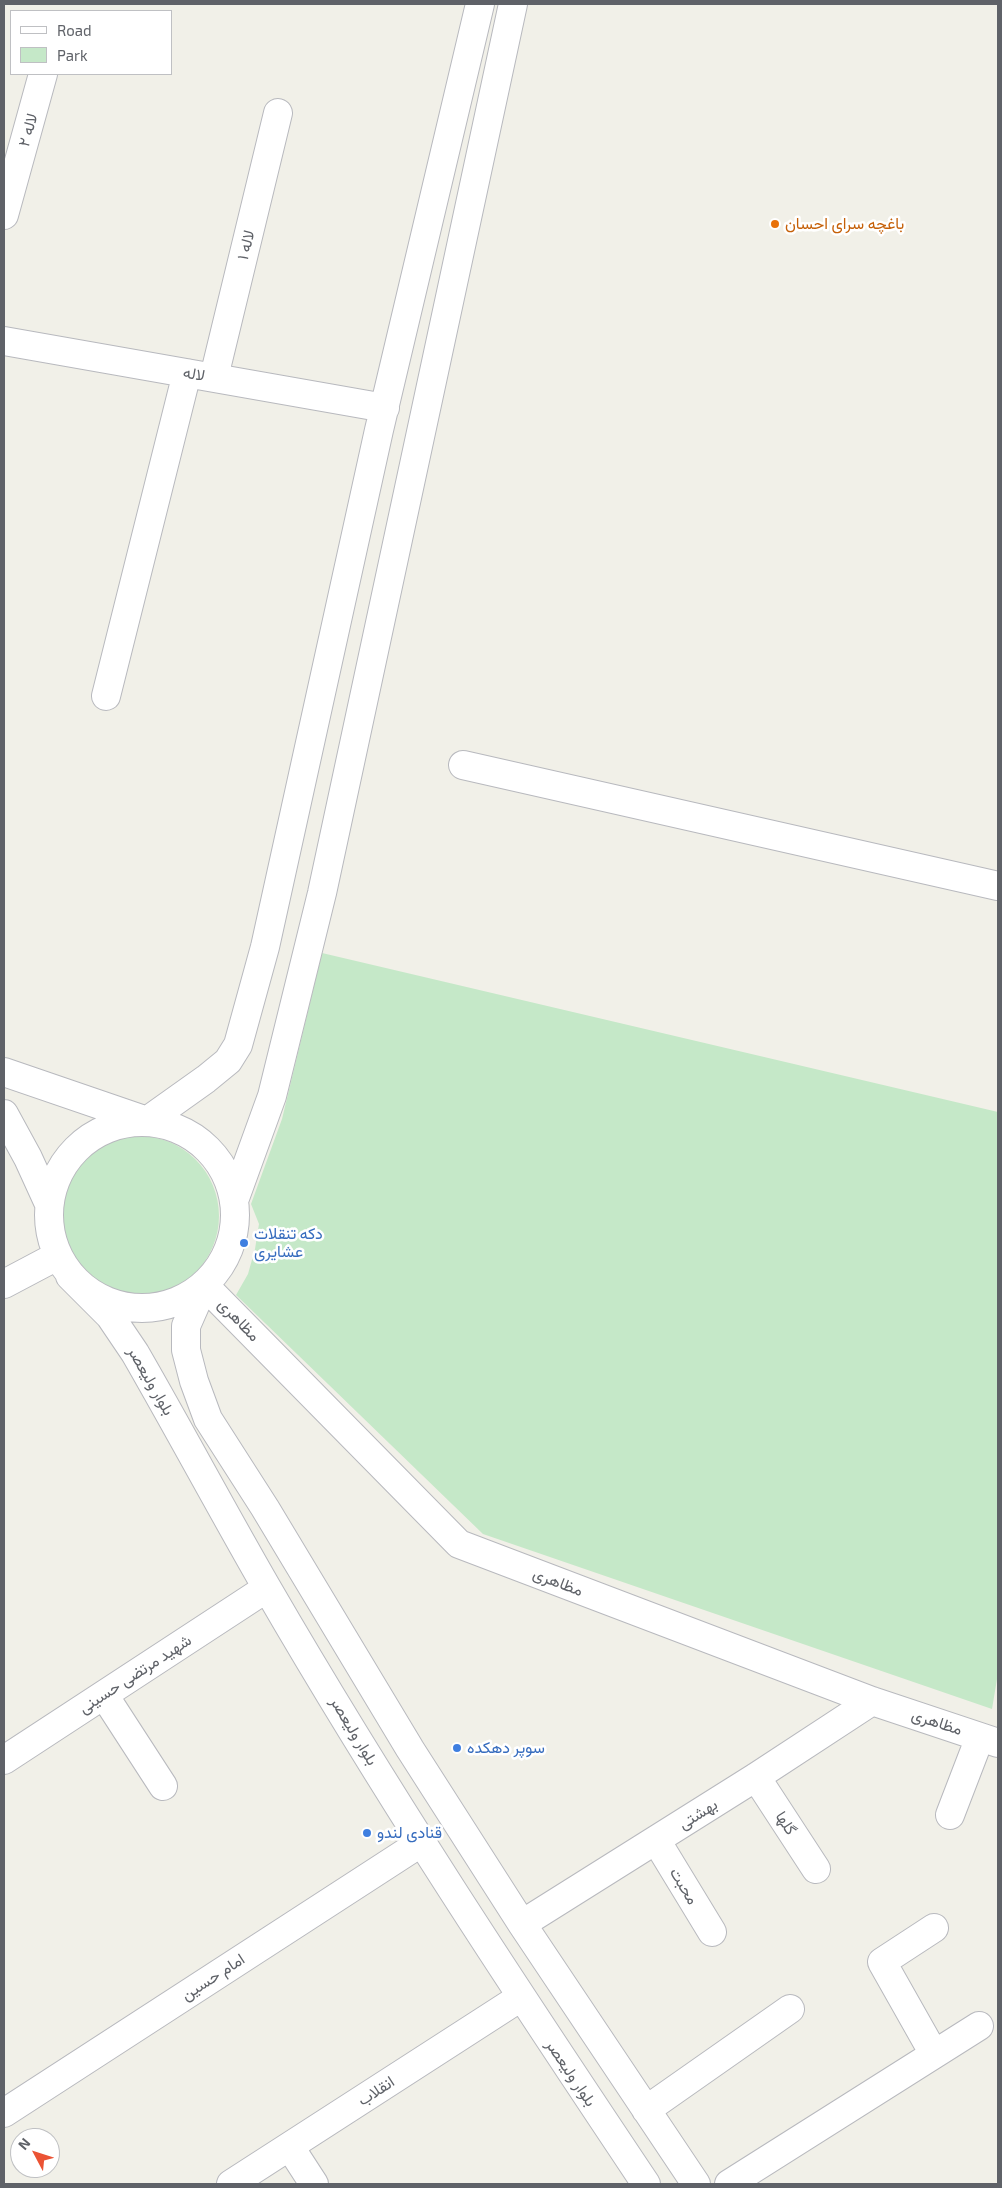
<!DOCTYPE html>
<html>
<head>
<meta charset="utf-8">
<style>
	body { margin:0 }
	#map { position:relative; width:1002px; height:2188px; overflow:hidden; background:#f1f0e8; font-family:"Exo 2",sans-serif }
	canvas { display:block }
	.frame { position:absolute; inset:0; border:5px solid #5f6268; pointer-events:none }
	.legend { position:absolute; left:10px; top:10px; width:162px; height:65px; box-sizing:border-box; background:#fff; border:1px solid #bfc0c3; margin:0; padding:6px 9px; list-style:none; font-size:15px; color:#5f6268 }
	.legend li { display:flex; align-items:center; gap:10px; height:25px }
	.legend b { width:25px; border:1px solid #bfc0c3 }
	.north { position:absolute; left:10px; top:2128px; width:50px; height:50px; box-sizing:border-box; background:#fff; border:1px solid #bfc0c3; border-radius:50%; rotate:310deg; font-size:14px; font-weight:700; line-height:20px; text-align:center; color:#5f6268 }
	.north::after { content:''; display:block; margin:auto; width:18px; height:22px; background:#eb5334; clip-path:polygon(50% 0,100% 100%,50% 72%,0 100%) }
</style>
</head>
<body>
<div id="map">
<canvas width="1002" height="2188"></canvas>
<div class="frame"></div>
<ul class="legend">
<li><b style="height:6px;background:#fff"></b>Road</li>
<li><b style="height:14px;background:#c5e8c8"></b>Park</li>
</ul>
<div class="north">N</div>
</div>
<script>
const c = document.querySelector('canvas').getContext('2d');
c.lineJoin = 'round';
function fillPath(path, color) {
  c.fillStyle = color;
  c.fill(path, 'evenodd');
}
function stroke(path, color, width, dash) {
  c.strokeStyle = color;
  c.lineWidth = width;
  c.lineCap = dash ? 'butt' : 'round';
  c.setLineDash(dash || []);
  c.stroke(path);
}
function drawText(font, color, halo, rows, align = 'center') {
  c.font = font + ' "Exo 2",Vazirmatn,sans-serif';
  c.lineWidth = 5;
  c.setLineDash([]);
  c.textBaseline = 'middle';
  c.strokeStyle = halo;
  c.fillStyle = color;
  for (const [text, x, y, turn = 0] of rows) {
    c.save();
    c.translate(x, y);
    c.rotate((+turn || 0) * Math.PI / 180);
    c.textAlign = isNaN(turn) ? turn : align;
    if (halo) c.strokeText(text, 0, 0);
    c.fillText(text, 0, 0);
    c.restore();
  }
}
const green = new Path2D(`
	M322 953 998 1112V1673L992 1709 483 1534 236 1295 248 1274 255 1249 259 1224 251 1204 282 1119Z
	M59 1216a80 80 0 1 1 160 0a80 80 0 1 1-160 0Z`);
const minor = new Path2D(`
	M4 215 43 74
	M4 341 385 408
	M214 377 278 113
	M106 696 187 373
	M463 765 998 886
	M4 1072 147 1121 206 1079 228 1061 238 1045 265 947 379 430 480 4
	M4 1114 28 1158 49 1204
	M49 1215a93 93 0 1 1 186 0a93 93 0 1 1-186 0Z
	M235 1198 272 1096 322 893 513 4
	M70 1276 110 1316 135 1353C180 1431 222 1510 267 1588 385 1792 515 1988 646 2184
	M4 1284 57 1256
	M104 1695 163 1786
	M4 1760 267 1588
	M756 1777 816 1869
	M950 1815 980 1737
	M656 1840 712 1932
	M522 1924 756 1777 872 1701
	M934 1928 882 1962 934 2054
	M646 2110 790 2009
	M4 2113 422 1842
	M290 2147 314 2184
	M231 2184 521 1997
	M696 2184 522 1924 410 1749 265 1508 208 1419 194 1381 186 1350V1326L204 1285 459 1544 872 1701 998 1743
	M729 2184 979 2026`);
const markers = [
	[775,224,5,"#e8710a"],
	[244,1243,5,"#3f7fe0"],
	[457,1748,5,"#3f7fe0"],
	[367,1833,5,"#3f7fe0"]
];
const streetNames = [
	["لاله ۲",28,130,-74],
	["لاله ۱",246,245,-76],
	["لاله",194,374,10],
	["مظاهری",239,1320,46],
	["بلوار ولیعصر",151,1381,60],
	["مظاهری",558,1582,21],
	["شهید مرتضی حسینی",135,1674,-33],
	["مظاهری",937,1722,18],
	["بلوار ولیعصر",354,1731,59],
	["بهشتی",698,1814,-32],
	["گلها",786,1823,57],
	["محبت",684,1886,59],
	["امام حسین",213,1977,-33],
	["بلوار ولیعصر",571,2073,56],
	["انقلاب",376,2091,-33]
];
const foodNames = [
	["باغچه سرای احسان",785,224]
];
const shopNames = [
	["دکه تنقلات",254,1234],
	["عشایری",254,1252],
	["سوپر دهکده",467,1748],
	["قنادی لندو",377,1833]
];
fillPath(green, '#c5e8c8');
stroke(minor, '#b8b9be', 30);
stroke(minor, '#fff', 28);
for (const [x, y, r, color] of markers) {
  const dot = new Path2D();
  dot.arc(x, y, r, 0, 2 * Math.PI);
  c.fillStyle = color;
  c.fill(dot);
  stroke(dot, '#fff', 2);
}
drawText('16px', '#5f6268', '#fff', streetNames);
drawText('16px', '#c56008', '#fff', foodNames, 'left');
drawText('16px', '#366cbe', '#fff', shopNames, 'left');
</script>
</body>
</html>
